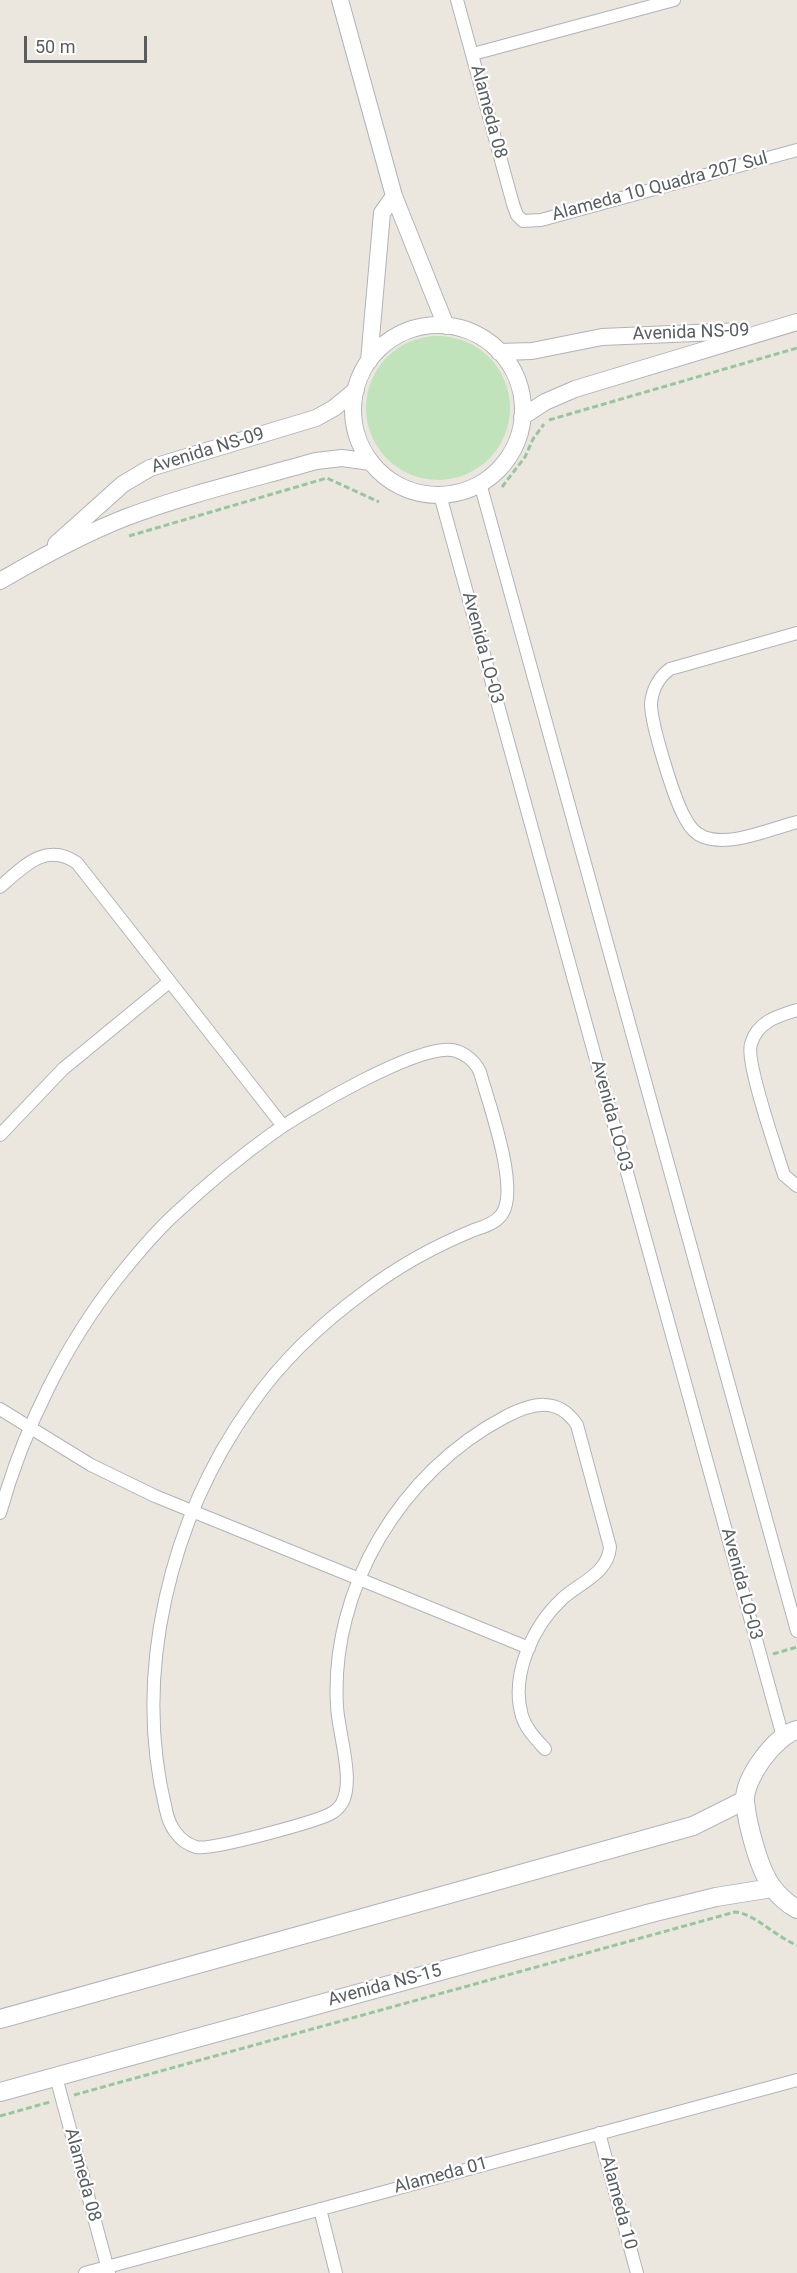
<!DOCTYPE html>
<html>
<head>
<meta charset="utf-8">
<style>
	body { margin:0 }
	#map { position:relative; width:797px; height:2273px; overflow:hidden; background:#ebe7df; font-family:Roboto,sans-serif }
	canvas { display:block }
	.scale { position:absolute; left:24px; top:36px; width:123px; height:27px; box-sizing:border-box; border:3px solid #585d60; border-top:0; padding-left:8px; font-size:18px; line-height:21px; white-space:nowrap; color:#585d60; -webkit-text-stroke:4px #fff; paint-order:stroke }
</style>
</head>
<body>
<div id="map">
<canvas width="797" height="2273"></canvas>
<div class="scale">50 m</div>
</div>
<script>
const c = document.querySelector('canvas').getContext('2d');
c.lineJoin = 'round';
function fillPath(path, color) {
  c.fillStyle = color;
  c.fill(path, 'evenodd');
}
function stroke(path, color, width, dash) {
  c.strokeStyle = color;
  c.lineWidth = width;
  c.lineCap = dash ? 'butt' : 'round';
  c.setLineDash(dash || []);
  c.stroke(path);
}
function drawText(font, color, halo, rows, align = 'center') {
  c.font = font + ' Roboto,sans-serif';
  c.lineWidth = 4.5;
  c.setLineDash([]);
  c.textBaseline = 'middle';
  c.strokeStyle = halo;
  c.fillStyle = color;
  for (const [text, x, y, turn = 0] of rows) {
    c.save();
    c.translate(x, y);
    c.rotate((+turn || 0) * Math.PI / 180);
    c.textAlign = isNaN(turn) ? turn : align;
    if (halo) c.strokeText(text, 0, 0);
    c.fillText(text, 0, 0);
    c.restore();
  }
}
const green = new Path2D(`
	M366 408a72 72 0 1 1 144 0a72 72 0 1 1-144 0Z`);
const path = new Path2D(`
	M549 420 797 348
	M502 487 525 457 533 439 544 424
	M129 536 327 478 379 502
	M773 1654 797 1647
	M74 2095 735 1912C754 1913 777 1938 797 1945
	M0 2116 50 2102`);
const minor = new Path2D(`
	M457 0 513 204 517 215 523 221 541 220 797 150
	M473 54 674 0
	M480 483 797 1631
	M440 495 783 1737
	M797 633 670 669C659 677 652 690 651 704 651 724 674 799 685 818 689 826 695 834 704 837 730 847 770 829 797 822
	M0 887C23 867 46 841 77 863L283 1126
	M797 1010C777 1016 757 1022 751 1044 745 1061 777 1152 784 1175L797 1186
	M0 1135 63 1069 169 982
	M0 1409 91 1465 155 1496 529 1648
	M0 1513C24 1428 65 1344 120 1275 137 1254 155 1232 175 1214 205 1186 238 1158 273 1133 304 1111 416 1045 452 1050 464 1052 475 1061 480 1072 488 1102 520 1188 502 1214 496 1223 484 1227 474 1230 435 1246 400 1265 367 1290 323 1322 282 1360 251 1405 170 1519 132 1673 166 1810 169 1826 179 1842 196 1847 210 1851 314 1822 330 1814 336 1811 339 1808 342 1803 355 1780 338 1732 337 1706 330 1588 402 1471 505 1417 532 1403 558 1396 577 1425L610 1547C608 1574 579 1583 562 1599 533 1626 510 1675 522 1716 526 1729 536 1739 545 1749
	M56 2077 109 2273
	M599 2133 637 2273
	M320 2209 336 2273
	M85 2273 797 2080`);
const tertiary = new Path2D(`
	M340 0 394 196 446 326
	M353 410a85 85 0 1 1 170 0a85 85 0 1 1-170 0Z
	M499 352 532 351 602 337 742 331
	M369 361 382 213 394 196
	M522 417 545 402 575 389 797 322
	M56 544 123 484 150 468 316 418 334 408 356 390
	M0 581C41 557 83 534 127 517 188 494 253 479 316 461L342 458 371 462`);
const secondary = new Path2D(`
	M797 1730C775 1736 744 1778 745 1801 747 1823 759 1871 773 1888 779 1896 788 1904 797 1909
	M0 2019 693 1826 745 1800
	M0 2092 651 1913 716 1897 772 1888`);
const streetNames = [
	["Alameda 08",488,112,75],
	["Alameda 10 Quadra 207 Sul",660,187,-15],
	["Avenida NS-09",691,333,-2],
	["Avenida NS-09",208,451,-17],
	["Avenida LO-03",482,648,75],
	["Avenida LO-03",611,1116,75],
	["Avenida LO-03",741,1584,75],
	["Avenida NS-15",385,1986,-15],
	["Alameda 08",82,2175,75],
	["Alameda 01",441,2176,-15],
	["Alameda 10",618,2203,75]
];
fillPath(green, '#c0e3bc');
stroke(minor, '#b0b3b7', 14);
stroke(tertiary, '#b0b3b7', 18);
stroke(secondary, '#b1b6ba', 20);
stroke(path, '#97c69e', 3, [6, 3]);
stroke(minor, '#fff', 12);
stroke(tertiary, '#fff', 16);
stroke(secondary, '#fff', 18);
drawText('18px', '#585d60', '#fff', streetNames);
</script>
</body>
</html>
